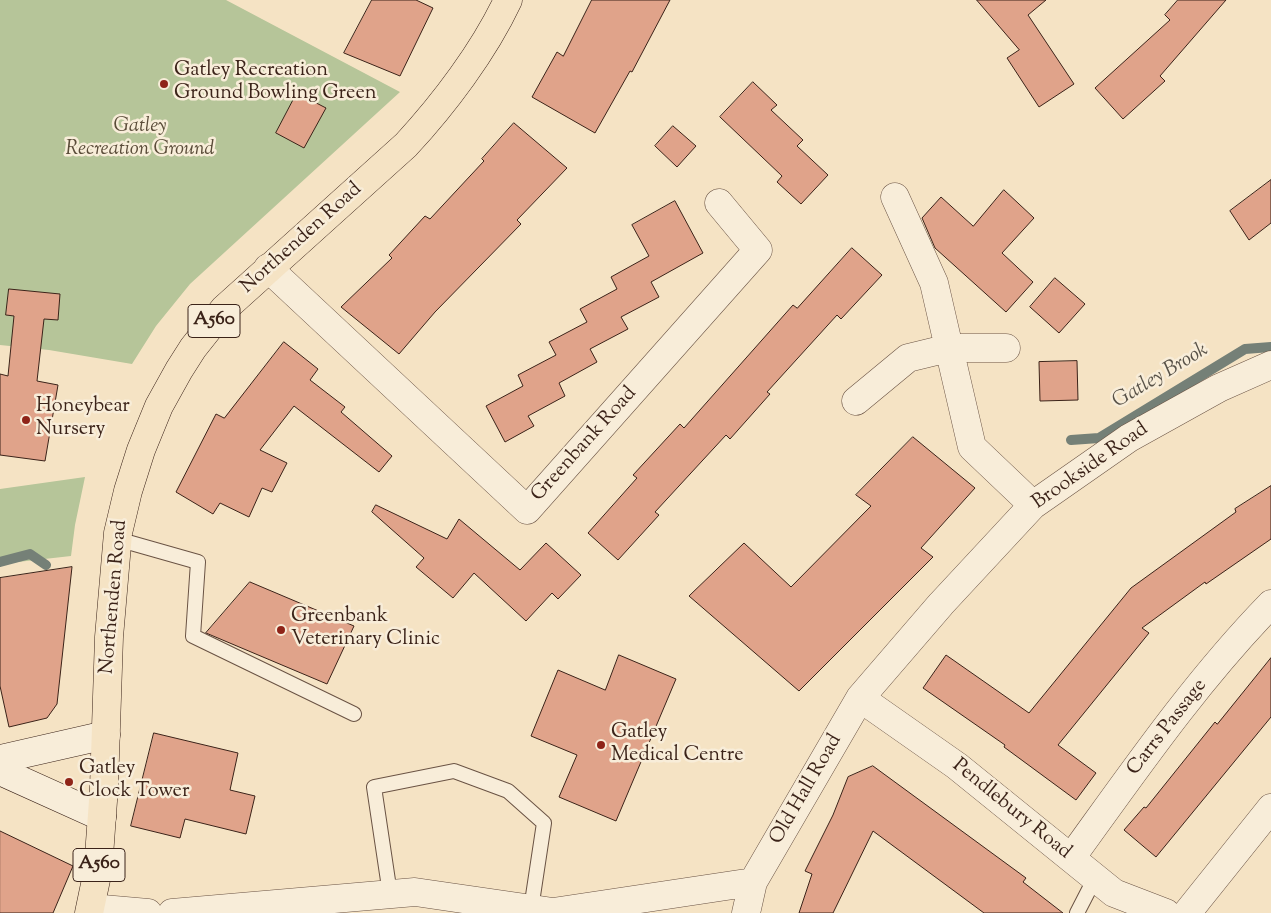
<!DOCTYPE html>
<html>
<head>
<meta charset="utf-8">
<style>
	body { margin:0 }
	canvas { display:block; background:#f5e3c4 }
</style>
</head>
<body>
<canvas width="1271" height="913"></canvas>
<script>
const c = document.querySelector('canvas').getContext('2d');
c.lineJoin = 'round';
function fillPath(path, color) {
  c.fillStyle = color;
  c.fill(path, 'evenodd');
}
function stroke(path, color, width, dash) {
  c.strokeStyle = color;
  c.lineWidth = width;
  c.lineCap = dash ? 'butt' : 'round';
  c.setLineDash(dash || []);
  c.stroke(path);
}
function drawText(font, color, halo, rows, align = 'center') {
  c.font = font + ' "Sorts Mill Goudy",serif';
  c.lineWidth = 5;
  c.setLineDash([]);
  c.textBaseline = 'middle';
  c.strokeStyle = halo;
  c.fillStyle = color;
  for (const [text, x, y, turn = 0] of rows) {
    c.save();
    c.translate(x, y);
    c.rotate((+turn || 0) * Math.PI / 180);
    c.textAlign = isNaN(turn) ? turn : align;
    if (halo) c.strokeText(text, 0, 0);
    c.fillText(text, 0, 0);
    c.restore();
  }
}
const green = new Path2D(`
	M0 0H226L400 92 190 284 156 326 132 364 49 350 0 345Z
	M85 477 75 525 71 556 0 564V489Z`);
const stream = new Path2D(`
	M1071 440 1099 438 1245 349 1271 347
	M0 562 30 554 46 565`);
const building = new Path2D(`
	M372 0H416L433 8 400 76 344 53Z
	M592 0H670L632 72 630 71 595 133 532 97 557 52 563 56Z
	M977 0H1046L1028 15 1074 84 1039 107 1007 58 1019 50Z
	M1178 0H1226L1160 76 1165 81 1123 119 1095 88 1170 20 1165 15Z
	M753 82 777 105 771 110 803 140 797 146 828 175 801 204 777 182 782 176 720 117Z
	M297 93 326 108 304 148 276 133Z
	M514 123 567 168 517 220 521 224 435 312 399 354 341 307 392 258 389 255 425 216 430 219 484 161 482 159Z
	M673 126 696 146 677 167 655 146Z
	M1271 180V223L1249 240 1230 211Z
	M1004 190 1034 218 1002 253 1033 282 1006 312 935 248 922 218 941 197 973 226Z
	M675 201 703 253 651 282 659 297 621 317 628 329 590 349 597 362 559 383 565 396 528 416 534 426 505 442 486 406 523 386 518 375 556 355 549 342 587 322 580 309 617 289 611 277 649 256 632 225Z
	M852 248 882 275 841 319 837 315 767 392 770 394 730 439 726 435 655 512 659 515 618 560 588 533 637 478 633 475 680 424 684 428 793 305 797 308Z
	M1055 278 1085 304 1059 333 1030 307Z
	M9 289 60 294 58 320 44 319 37 381 58 385 45 461 0 455V374L8 376 14 316 6 315Z
	M284 342 318 369 310 380 345 407 341 412 392 456 379 472 294 406 260 450 287 463 272 492 262 488 249 517 220 503 213 514 176 492 216 414 224 418Z
	M1077 361 1078 400 1040 401 1039 362Z
	M913 437 975 488 921 548 933 557 799 691 689 596 744 543 791 587 871 506 856 495Z
	M1271 486V539L1206 584 1205 582 1142 628 1149 633 1058 745 1096 773 1076 800 1004 747 1005 745 923 688 946 655 1029 713 1131 588 1236 512 1235 509Z
	M376 505 447 539 459 519 520 570 546 543 581 575 558 599 552 593 526 621 474 573 453 598 416 567 424 558 372 512Z
	M72 567 57 704 47 718 9 727 0 686V578Z
	M250 582 354 626 327 684 206 633Z
	M619 655 676 679 616 821 559 797 577 755 531 736 558 670 605 690Z
	M1271 658V717L1156 857 1124 830 1144 807 1146 808 1215 722 1217 724Z
	M154 733 238 753 230 790 255 796 246 834 185 819 180 838 131 826Z
	M873 766 1026 878 1023 882 1063 913H984L873 831 833 913H799L812 874 805 871 833 815 848 777Z
	M0 831 73 866 53 913H0Z`);
const lane = new Path2D(`
	M117 539 198 562 193 636 354 714
	M390 894 374 787 454 771 508 791 544 823 531 909
	M1077 913 1095 878`);
const street = new Path2D(`
	M895 197 934 283 949 348H1006
	M268 268 527 510 758 250 719 203
	M856 401 908 358 949 348 972 447 1033 505
	M860 698 957 766 1114 893 1166 913
	M1071 858C1134 771 1196 681 1271 604
	M91 908 148 913
	M172 913 415 892 553 912 753 882
	M746 913 753 882 860 698 941 604 1033 505 1129 438 1219 388 1271 365
	M1187 913 1271 808`);
const secondary = new Path2D(`
	M0 759 106 735
	M0 771 102 817`);
const primary = new Path2D(`
	M89 913 98 870 104 787 109 637 118 533 128 491 141 450 159 406 179 370 193 348 224 309 406 145C444 104 484 51 508 0`);
const markers = [
	[164,84,5,"#8f2418"],
	[26,420,5,"#8f2418"],
	[281,630,5,"#8f2418"],
	[601,745,5,"#8f2418"],
	[69,782,5,"#8f2418"]
];
const shields = [
	[214,321,52],
	[99,865,52]
];
const shieldNames = [
	["A560",214,321],
	["A560",99,865]
];
const poiNames = [
	["Gatley Recreation",174,72],
	["Ground Bowling Green",174,95],
	["Honeybear",36,408],
	["Nursery",36,431],
	["Greenbank",291,618],
	["Veterinary Clinic",291,641],
	["Gatley",611,734],
	["Medical Centre",611,757],
	["Gatley",79,770],
	["Clock Tower",79,793]
];
const parkNames = [
	["Gatley",140,128],
	["Recreation Ground",140,151]
];
const streetNames = [
	["Northenden Road",302,239,-42],
	["Greenbank Road",585,445,-48],
	["Brookside Road",1091,467,-35],
	["Northenden Road",115,597,-85],
	["Carrs Passage",1168,728,-52],
	["Old Hall Road",807,790,-60],
	["Pendlebury Road",1011,810,39]
];
const waterNames = [
	["Gatley Brook",1161,377,-31]
];
fillPath(green, '#b6c599');
stroke(stream, '#758077', 10);
fillPath(building, '#e0a38a');
stroke(building, '#3b2319', 1);
stroke(lane, '#6a5344', 16);
stroke(street, '#6a5344', 29);
stroke(secondary, '#3b2319', 29);
stroke(primary, '#3b2319', 29);
stroke(lane, '#f8edd9', 14);
stroke(street, '#f8edd9', 28);
stroke(secondary, '#f8edd9', 28);
stroke(primary, '#f5e3c4', 28);
for (const [x, y, r, color] of markers) {
  const dot = new Path2D();
  dot.arc(x, y, r, 0, 2 * Math.PI);
  c.fillStyle = color;
  c.fill(dot);
  stroke(dot, '#f8edd9', 2);
}
for (const [x, y, w] of shields) {
  const box = new Path2D();
  box.roundRect(x - w / 2, y - 16.5, w, 33, 4);
  c.fillStyle = '#f8edd9';
  c.fill(box);
  stroke(box, '#3b2319', 1);
}
drawText('bold 19px', '#3b2319', null, shieldNames);
drawText('20px', '#3b2319', '#f8edd9', poiNames, 'left');
drawText('italic 20px', '#5a4c39', '#f8edd9', parkNames);
drawText('20px', '#3b2319', '#f8edd9', streetNames);
drawText('italic 21px', '#585248', '#f8edd9', waterNames);
</script>
</body>
</html>
